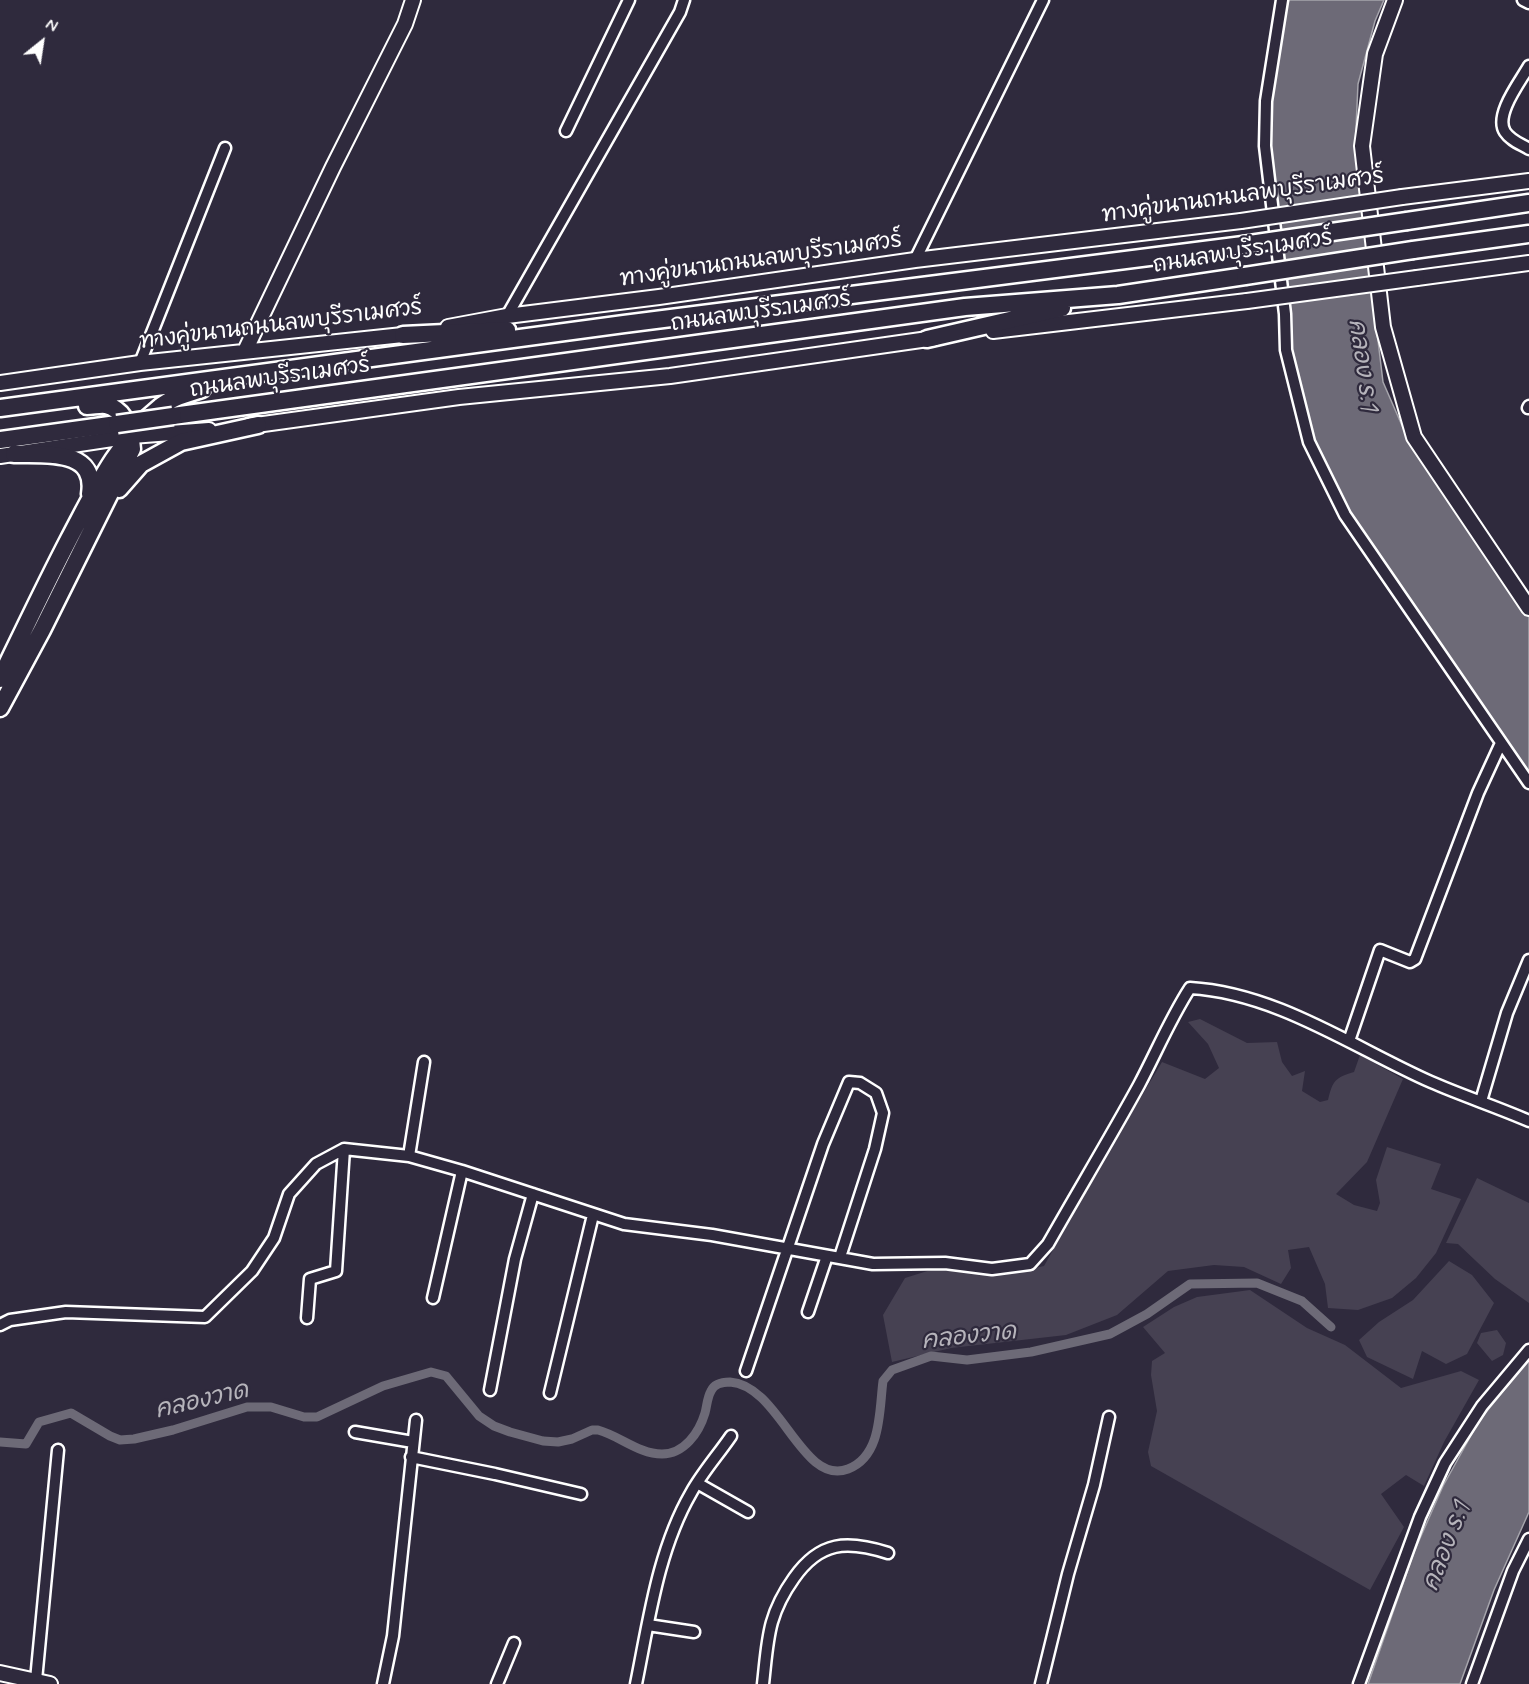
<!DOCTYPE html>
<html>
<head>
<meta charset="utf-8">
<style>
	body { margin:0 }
	#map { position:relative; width:1529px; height:1684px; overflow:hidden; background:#2f2a3d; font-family:Mynerve,sans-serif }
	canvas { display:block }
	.north { position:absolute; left:12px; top:12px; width:60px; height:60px; -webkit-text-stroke:4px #2f2a3d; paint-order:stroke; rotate:30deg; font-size:16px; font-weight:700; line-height:24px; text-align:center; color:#fff }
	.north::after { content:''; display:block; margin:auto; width:21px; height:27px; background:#fff; clip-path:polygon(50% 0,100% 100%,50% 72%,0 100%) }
</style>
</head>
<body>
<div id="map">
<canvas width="1529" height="1684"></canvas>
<div class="north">N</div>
</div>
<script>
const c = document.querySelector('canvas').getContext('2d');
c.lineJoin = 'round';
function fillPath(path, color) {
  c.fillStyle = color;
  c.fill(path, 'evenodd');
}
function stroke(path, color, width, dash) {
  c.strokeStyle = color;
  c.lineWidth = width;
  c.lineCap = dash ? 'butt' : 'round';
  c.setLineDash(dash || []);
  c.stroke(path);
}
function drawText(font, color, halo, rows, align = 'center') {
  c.font = font + ' Mynerve,"Playpen Sans Thai",sans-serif';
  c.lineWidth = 4.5;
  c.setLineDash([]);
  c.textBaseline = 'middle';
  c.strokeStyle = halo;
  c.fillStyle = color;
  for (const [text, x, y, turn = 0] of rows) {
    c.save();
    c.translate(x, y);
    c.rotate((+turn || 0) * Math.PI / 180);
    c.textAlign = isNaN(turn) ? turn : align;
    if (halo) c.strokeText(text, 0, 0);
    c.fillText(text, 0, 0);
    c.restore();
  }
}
const green = new Path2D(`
	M1200 1019 1247 1043 1277 1042 1282 1062 1292 1076 1305 1071 1302 1091 1320 1102 1328 1100C1333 1080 1335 1078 1354 1072L1360 1055 1403 1079 1367 1162 1336 1194 1354 1205 1377 1211 1380 1203 1376 1180 1387 1147 1441 1164 1431 1189 1461 1199 1436 1253 1416 1278 1392 1298 1358 1310 1328 1308 1325 1284 1309 1247 1288 1250 1291 1268 1281 1284 1244 1267 1214 1265 1168 1271 1117 1315 1066 1335 951 1348 892 1362 883 1315 905 1278 937 1268 1002 1275 1044 1266 1114 1142 1162 1062 1205 1079 1219 1068 1208 1044 1188 1022Z
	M1477 1178 1529 1203V1303L1495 1279 1458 1244 1446 1243Z
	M1449 1261 1472 1275 1494 1303 1467 1354 1446 1364 1422 1351 1413 1379 1367 1357 1359 1340 1379 1322 1413 1300Z
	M1250 1290 1307 1328 1345 1345 1401 1388 1461 1371 1479 1380 1444 1442 1424 1486 1406 1475 1381 1494 1404 1527 1370 1590 1151 1466 1148 1452 1157 1411 1151 1375 1152 1361 1165 1353 1143 1327 1174 1307 1197 1297Z
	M1497 1330 1506 1343 1503 1355 1492 1361 1477 1343 1481 1333Z`);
const water = new Path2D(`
	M1289 0H1384L1375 21 1358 84 1355 150 1383 382 1407 437 1529 612V772L1346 510 1313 441 1289 354 1268 146V102L1285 12Z
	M1529 1359V1512L1494 1590 1460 1684H1368L1414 1552 1443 1486 1479 1421Z`);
const canal = new Path2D(`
	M0 1442 26 1444 39 1422 71 1413 110 1436 120 1440 134 1439 173 1430 247 1407H271L304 1417H317L383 1386 431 1372 446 1376 479 1416 494 1426 510 1432 543 1441 558 1442 572 1439 592 1430H598C620 1436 639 1454 662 1454 684 1454 699 1433 705 1413 707 1406 707 1398 711 1391 714 1384 723 1382 730 1382 780 1385 802 1487 848 1469 882 1456 879 1411 883 1381L892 1370 931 1356 967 1360 1031 1352 1110 1334 1147 1314 1190 1284 1257 1283 1302 1301 1331 1327`);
const street = new Path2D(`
	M1282 0 1266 101 1265 146 1285 314 1286 350 1309 442 1345 515 1529 783
	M1523 0 1529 3
	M1529 66C1520 82 1494 115 1505 132 1511 141 1521 144 1529 149
	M566 131 629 0
	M915 260 1043 0
	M507 316 680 12 684 0
	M140 363 225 148
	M1528 408 1529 406
	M1349 1041 1380 950 1410 962 1415 959 1478 793 1501 743
	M1481 1101 1507 1013 1529 960
	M409 1156 424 1062
	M433 1298 462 1171
	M808 1312 827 1256
	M307 1318 310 1279 336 1271 344 1149
	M0 1325 10 1320 66 1312 205 1317 252 1271 274 1238 289 1194 316 1164 344 1149 409 1156 462 1171 624 1224 712 1235 873 1264 945 1263 992 1269 1030 1264 1048 1244C1078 1191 1110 1138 1139 1085 1156 1053 1170 1019 1190 988 1277 993 1354 1048 1431 1082 1463 1096 1497 1107 1529 1121
	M746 1371 823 1144 849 1082 860 1083 876 1093 883 1113 875 1149 840 1257
	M490 1390 515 1259 533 1194
	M550 1393 593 1215
	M355 1432 413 1442
	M411 1457 495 1474 581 1494
	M697 1483 748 1512
	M648 1625 694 1632
	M36 1680 58 1450
	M383 1684 393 1636 416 1420
	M497 1684 514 1643
	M636 1684C649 1620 658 1550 691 1493 702 1473 718 1455 731 1436
	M763 1684C768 1640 767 1616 794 1578 820 1541 847 1540 888 1553
	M1041 1684 1068 1574 1094 1485 1109 1417
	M1359 1684 1420 1517 1445 1463 1482 1406 1529 1350
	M1472 1684 1513 1571 1529 1539`);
const secondary = new Path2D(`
	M1395 0 1375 54 1362 146 1383 327 1414 437 1529 608
	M1402 197 1529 181
	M1417 278 1529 263
	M448 327 507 316 659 297 915 260 1241 221
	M993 331 1247 301
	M245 351 333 167 405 24 413 0
	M0 383 140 363 412 334
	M249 426 459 397 670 376 935 338
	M0 456 132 436 209 430
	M0 1673 50 1684`);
const primary = new Path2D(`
	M1407 221 1529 203
	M1413 250 1529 234
	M403 335 507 330
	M927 339 1062 308
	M0 408 624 324 1243 245
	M173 416 965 307 1118 295 1245 276
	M0 440 117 424
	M14 454C45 455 97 448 90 494
	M119 489 141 464 181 442 258 425
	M0 679C23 632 45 585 69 539 94 492 117 441 160 407 172 397 187 394 202 389
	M0 708 42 630 132 449C131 432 126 410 106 405 100 404 93 406 87 406`);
const secondaryBridge = new Path2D(`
	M1241 221 1402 197
	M1247 301 1417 278`);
const primaryBridge = new Path2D(`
	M1243 245 1407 221
	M1245 276 1413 250
	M117 424 173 416`);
const streetNames = [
	["ทางคู่ขนานถนนลพบุรีราเมศวร์",1243,197,-8],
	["ถนนลพบุรีราเมศวร์",1243,253,-9],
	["ทางคู่ขนานถนนลพบุรีราเมศวร์",761,261,-8],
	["ถนนลพบุรีราเมศวร์",761,313,-8],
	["ทางคู่ขนานถนนลพบุรีราเมศวร์",281,326,-7],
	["ถนนลพบุรีราเมศวร์",280,379,-8]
];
const waterNames = [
	["คลอง ร.1",1361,365,82],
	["คลองวาด",969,1338,-6],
	["คลองวาด",202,1402,-13],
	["คลอง ร.1",1448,1547,-69]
];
fillPath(green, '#464152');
fillPath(water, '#6d6a77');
stroke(water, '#a7a6ad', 1.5);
stroke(canal, '#6d6a77', 9);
stroke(street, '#fff', 15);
stroke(secondary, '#fff', 18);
stroke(primary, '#fff', 21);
stroke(street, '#2f2a3d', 10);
stroke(secondary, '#2f2a3d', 14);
stroke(primary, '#2f2a3d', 16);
stroke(secondaryBridge, '#fff', 18, []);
stroke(primaryBridge, '#fff', 21, []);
stroke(secondaryBridge, '#2f2a3d', 14);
stroke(primaryBridge, '#2f2a3d', 16);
drawText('22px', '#fff', '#2f2a3d', streetNames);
drawText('italic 24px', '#b6b4bb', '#2f2a3d', waterNames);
</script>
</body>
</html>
